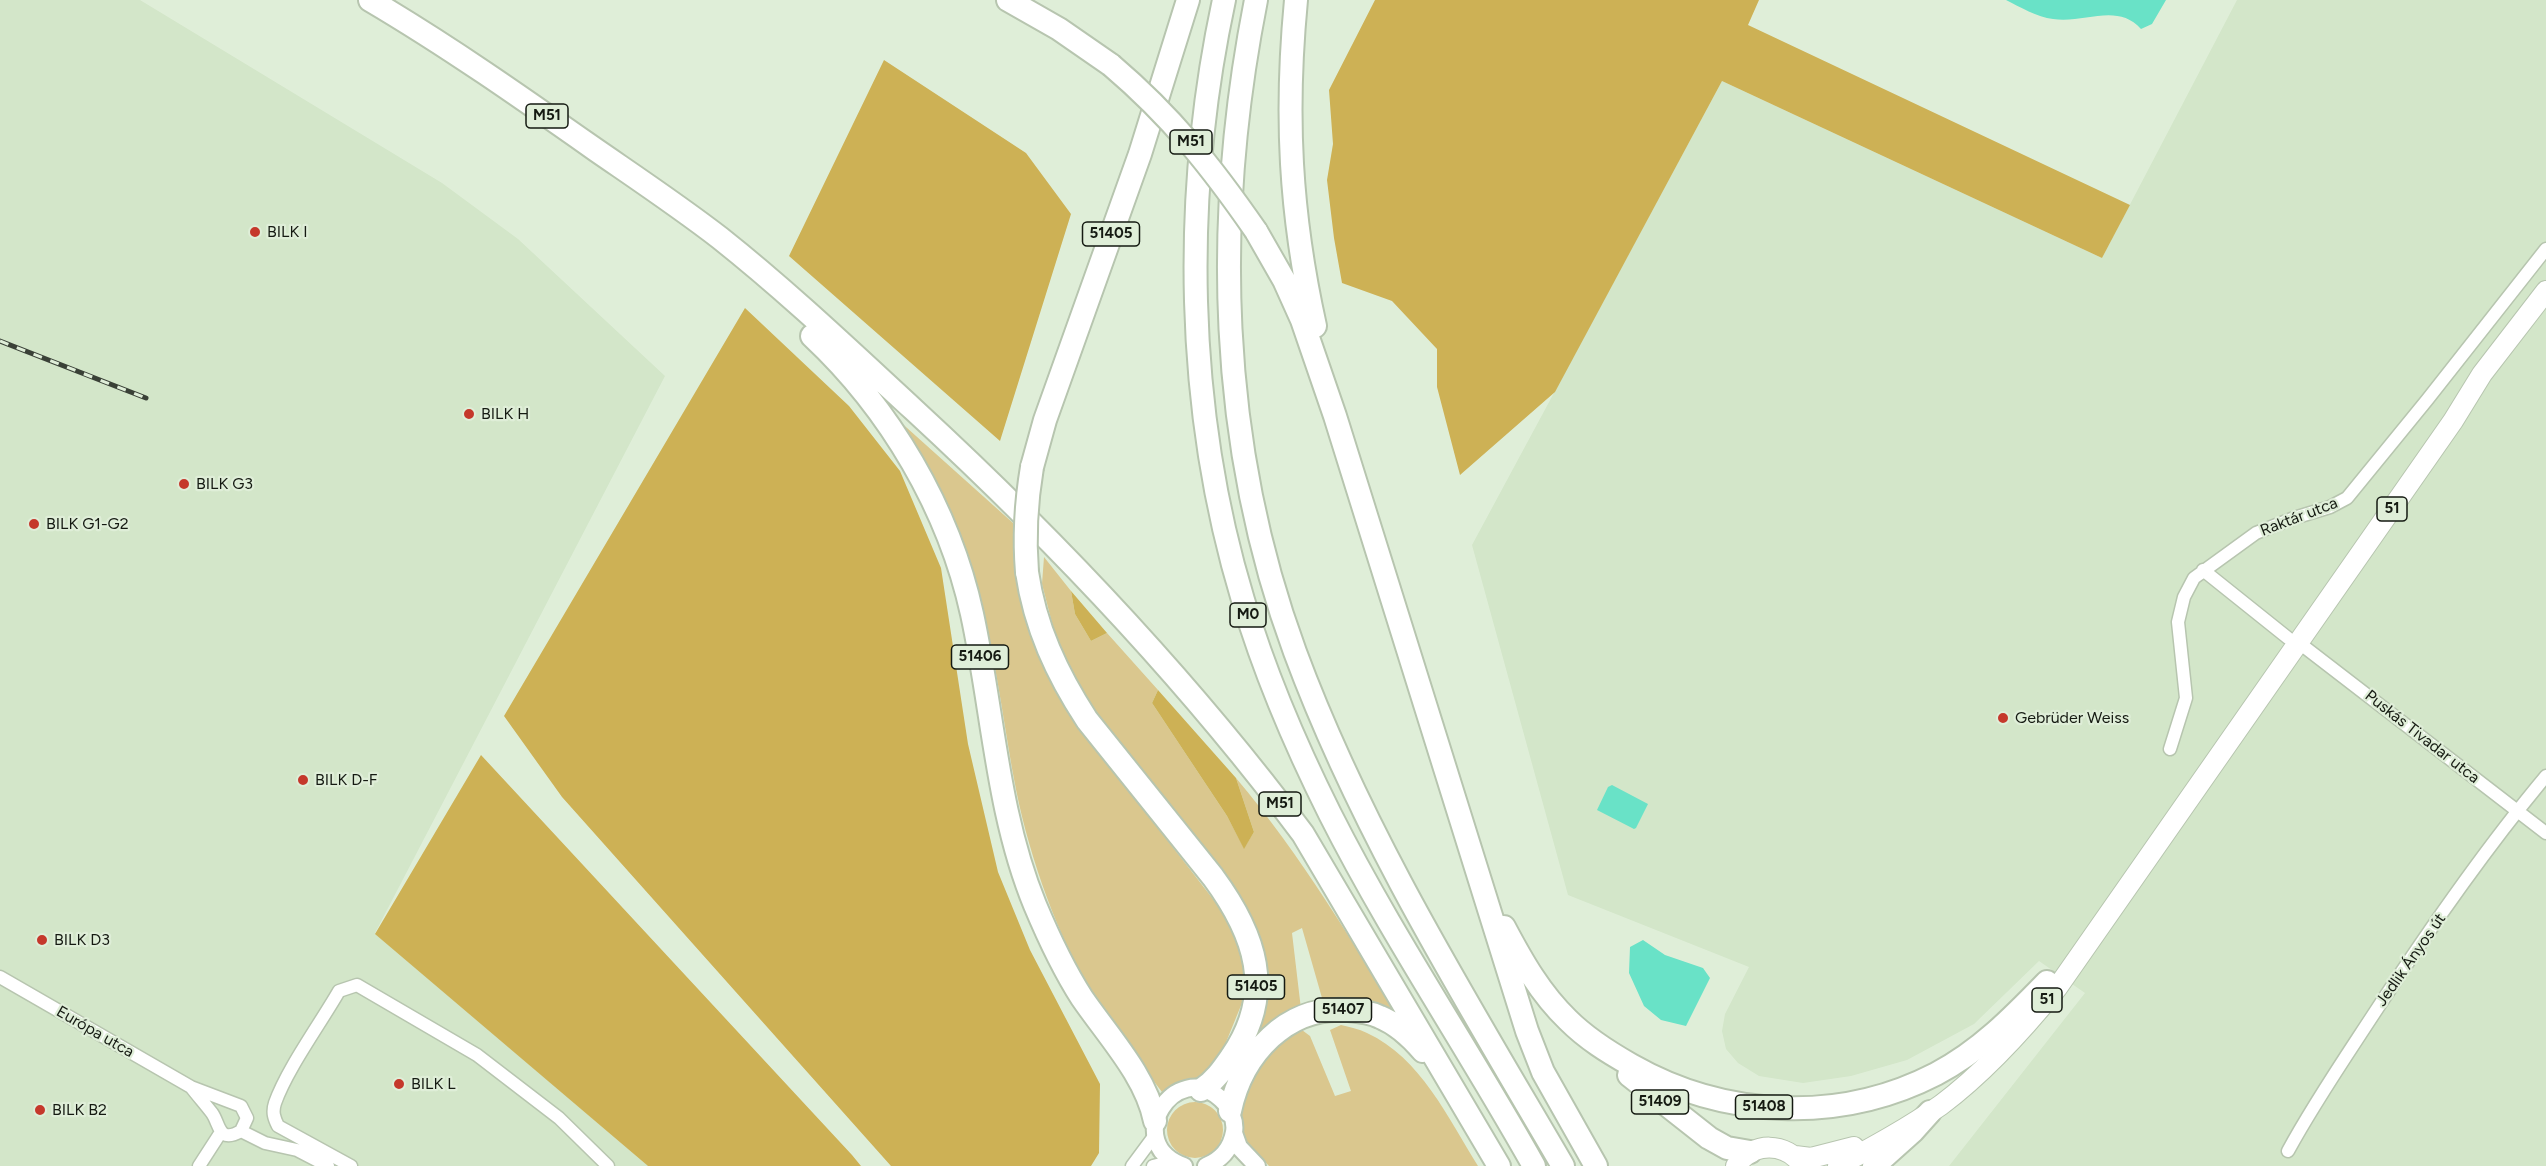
<!DOCTYPE html>
<html>
<head>
<meta charset="utf-8">
<style>
	body { margin:0 }
	canvas { display:block; background:#dfeed8 }
</style>
</head>
<body>
<canvas width="2546" height="1166"></canvas>
<script>
const c = document.querySelector('canvas').getContext('2d');
c.lineJoin = 'round';
function fillPath(path, color) {
  c.fillStyle = color;
  c.fill(path, 'evenodd');
}
function stroke(path, color, width, dash) {
  c.strokeStyle = color;
  c.lineWidth = width;
  c.lineCap = dash ? 'butt' : 'round';
  c.setLineDash(dash || []);
  c.stroke(path);
}
function drawText(font, color, halo, rows, align = 'center') {
  c.font = font + ' Figtree,sans-serif';
  c.lineWidth = 4.5;
  c.setLineDash([]);
  c.textBaseline = 'middle';
  c.strokeStyle = halo;
  c.fillStyle = color;
  for (const [text, x, y, turn = 0] of rows) {
    c.save();
    c.translate(x, y);
    c.rotate((+turn || 0) * Math.PI / 180);
    c.textAlign = isNaN(turn) ? turn : align;
    if (halo) c.strokeText(text, 0, 0);
    c.fillText(text, 0, 0);
    c.restore();
  }
}
const built = new Path2D(`
	M0 0H140L442 183 518 239 665 376 375 933 648 1166H0Z
	M2237 0H2546V1166H1949L2085 993 2039 961 1974 1024 1907 1060 1851 1076 1803 1083 1759 1076 1738 1063 1726 1049 1722 1031 1725 1014 1749 967 1568 895 1472 545 1722 81 2102 258Z`);
const green = new Path2D(`
	M887 410 1013 523 1019 589 1036 649 1075 721 1230 921 1247 964 1242 1003 1220 1057 1203 1080 1175 1084 1162 1092C1135 1057 1109 1022 1087 984 1053 926 1026 845 1014 779 1002 713 994 644 974 579 956 517 920 465 887 410Z
	M1044 557 1071 591 1075 614 1091 641 1107 633 1158 690 1152 703 1227 816 1244 848 1254 832 1236 778C1301 855 1352 941 1405 1027L1324 1005 1302 928 1292 933 1301 1009 1236 1065 1265 974 1255 924 1226 877 1096 717 1060 654 1042 584Z
	M1341 1025C1349 1027 1359 1029 1367 1033 1421 1058 1448 1118 1478 1166H1269L1244 1139 1239 1119 1247 1079 1281 1040 1302 1030 1310 1036 1335 1096 1351 1091 1330 1030Z
	M1167 1130a28 28 0 1 1 56 0a28 28 0 1 1-56 0Z`);
const forest = new Path2D(`
	M1375 0H1759L1748 25 2130 205 2102 258 1722 81 1555 392 1460 475 1437 387V349L1392 301 1342 283 1334 238 1327 180 1333 144 1329 90Z
	M884 60 1026 153 1071 214 1000 441 789 256Z
	M745 308 849 406 900 471 941 568 968 744 998 872 1030 950 1100 1084 1099 1153 1091 1166H891L562 797 504 716Z
	M1071 591 1107 633 1091 641 1075 614Z
	M1158 690 1236 778 1254 832 1244 849 1227 816 1152 703Z
	M481 755 852 1155 861 1166H648L375 934Z`);
const water = new Path2D(`
	M2006 0H2166L2152 24 2141 29C2117 2 2084 24 2053 19 2037 17 2020 7 2006 0Z
	M1612 785 1648 804 1636 828 1634 829 1597 810 1608 787Z
	M1643 940 1665 955 1703 968 1710 978 1686 1026 1661 1020 1644 1006 1629 973 1630 947Z`);
const street = new Path2D(`
	M2203 570 2288 638
	M2298 642 2546 833
	M2170 749 2186 698 2178 622 2184 597 2194 578 2256 533 2294 518 2330 507 2347 498 2427 400 2546 249
	M0 977 191 1087 241 1106 247 1118 241 1131C218 1144 220 1124 212 1113 205 1104 198 1096 191 1087
	M241 1131 265 1143 297 1150 328 1166
	M2288 1151C2314 1103 2345 1058 2375 1012 2428 931 2484 850 2546 776
	M199 1166 221 1132
	M351 1166 278 1126C274 1118 272 1112 275 1103 287 1069 320 1024 339 991L357 985 477 1055 559 1118 608 1166
	M1132 1166 1155 1135
	M1153 1166 1173 1161`);
const secondary = new Path2D(`
	M1234 1133 1239 1147 1257 1166
	M1184 1166C1120 1144 1175 1057 1221 1099 1230 1107 1236 1121 1234 1132 1231 1149 1221 1160 1206 1166`);
const primary = new Path2D(`
	M1795 1156 1811 1158 1854 1147
	M1736 1166C1753 1141 1786 1142 1803 1166
	M1838 1166C1873 1147 1908 1128 1941 1105 1985 1072 2023 1030 2057 988L2453 421 2482 374 2546 291`);
const highway = new Path2D(`
	M370 0C448 46 522 98 596 150 638 179 680 207 720 238 788 292 851 352 914 410 1055 540 1188 680 1303 834L1499 1166
	M1008 0 1059 29 1111 65
	M1224 0C1182 195 1185 409 1243 600 1265 674 1296 746 1330 814 1391 935 1468 1048 1534 1166
	M1256 0C1213 217 1218 443 1295 652 1362 833 1466 1000 1563 1166
	M1296 0C1285 115 1290 213 1315 326
	M1256 231 1284 280 1302 320 1335 416 1527 1031 1543 1072 1596 1166
	M812 336C890 409 949 509 972 614 993 710 997 813 1035 905 1048 936 1064 970 1082 998 1108 1036 1146 1076 1155 1121
	M1032 467 1045 420 1140 154 1188 0
	M1027 572C1035 627 1057 674 1087 720L1213 877C1255 934 1276 992 1232 1056 1223 1069 1215 1081 1201 1090
	M1504 927C1522 961 1540 993 1568 1020 1587 1039 1608 1052 1631 1065 1724 1118 1839 1124 1936 1074 1980 1051 2013 1017 2047 982
	M1629 1075 1709 1138 1727 1148 1750 1152
	M1230 1111C1242 1054 1287 1005 1348 1010 1359 1011 1370 1012 1380 1017 1397 1024 1411 1037 1423 1051
	M1874 1166 1913 1131 1930 1112`);
const rail = new Path2D(`
	M0 341 146 398`);
const highwayBridge = new Path2D(`
	M1111 65C1172 117 1211 166 1256 231
	M1027 572C1024 536 1026 503 1032 467`);
const markers = [
	[255,232,6,"#c5382b"],
	[469,414,6,"#c5382b"],
	[184,484,6,"#c5382b"],
	[34,524,6,"#c5382b"],
	[2003,718,6,"#c5382b"],
	[303,780,6,"#c5382b"],
	[42,940,6,"#c5382b"],
	[399,1084,6,"#c5382b"],
	[40,1110,6,"#c5382b"]
];
const shields = [
	[547,116,42],
	[1191,142,42],
	[1111,234,57],
	[2392,509,30],
	[1248,615,36],
	[980,657,57],
	[1280,804,42],
	[1256,987,57],
	[2047,1000,30],
	[1343,1010,57],
	[1660,1102,57],
	[1764,1107,57]
];
const shieldNames = [
	["M51",547,116],
	["M51",1191,142],
	["51405",1111,234],
	["51",2392,509],
	["M0",1248,615],
	["51406",980,657],
	["M51",1280,804],
	["51405",1256,987],
	["51",2047,1000],
	["51407",1343,1010],
	["51409",1660,1102],
	["51408",1764,1107]
];
const poiNames = [
	["BILK I",267,232],
	["BILK H",481,414],
	["BILK G3",196,484],
	["BILK G1-G2",46,524],
	["Gebrüder Weiss",2015,718],
	["BILK D-F",315,780],
	["BILK D3",54,940],
	["BILK L",411,1084],
	["BILK B2",52,1110]
];
const streetNames = [
	["Raktár utca",2299,517,-21],
	["Puskás Tivadar utca",2422,737,38],
	["Jedlik Ányos út",2411,960,-55],
	["Európa utca",95,1032,30]
];
fillPath(built, '#d3e6c9');
fillPath(green, '#dac78e');
fillPath(forest, '#cdb155');
fillPath(water, '#69e2c7');
stroke(street, '#b7c5af', 15);
stroke(secondary, '#b7c5af', 20);
stroke(primary, '#b7c5af', 22);
stroke(highway, '#b7c5af', 26);
stroke(street, '#fff', 12);
stroke(secondary, '#fff', 16);
stroke(primary, '#fff', 20);
stroke(highway, '#fff', 22);
stroke(rail, '#3a4137', 5);
stroke(rail, '#dfeed8', 3, [9]);
stroke(highwayBridge, '#b7c5af', 26, []);
stroke(highwayBridge, '#fff', 22);
for (const [x, y, r, color] of markers) {
  const dot = new Path2D();
  dot.arc(x, y, r, 0, 2 * Math.PI);
  c.fillStyle = color;
  c.fill(dot);
  stroke(dot, '#dfeed8', 2);
}
for (const [x, y, w] of shields) {
  const box = new Path2D();
  box.roundRect(x - w / 2, y - 12, w, 24, 4.5);
  c.fillStyle = '#dfeed8';
  c.fill(box);
  stroke(box, '#151a12', 1.5);
}
drawText('bold 15px', '#151a12', null, shieldNames);
drawText('16px', '#151a12', '#dfeed8', poiNames, 'left');
drawText('16px', '#151a12', '#dfeed8', streetNames);
</script>
</body>
</html>
